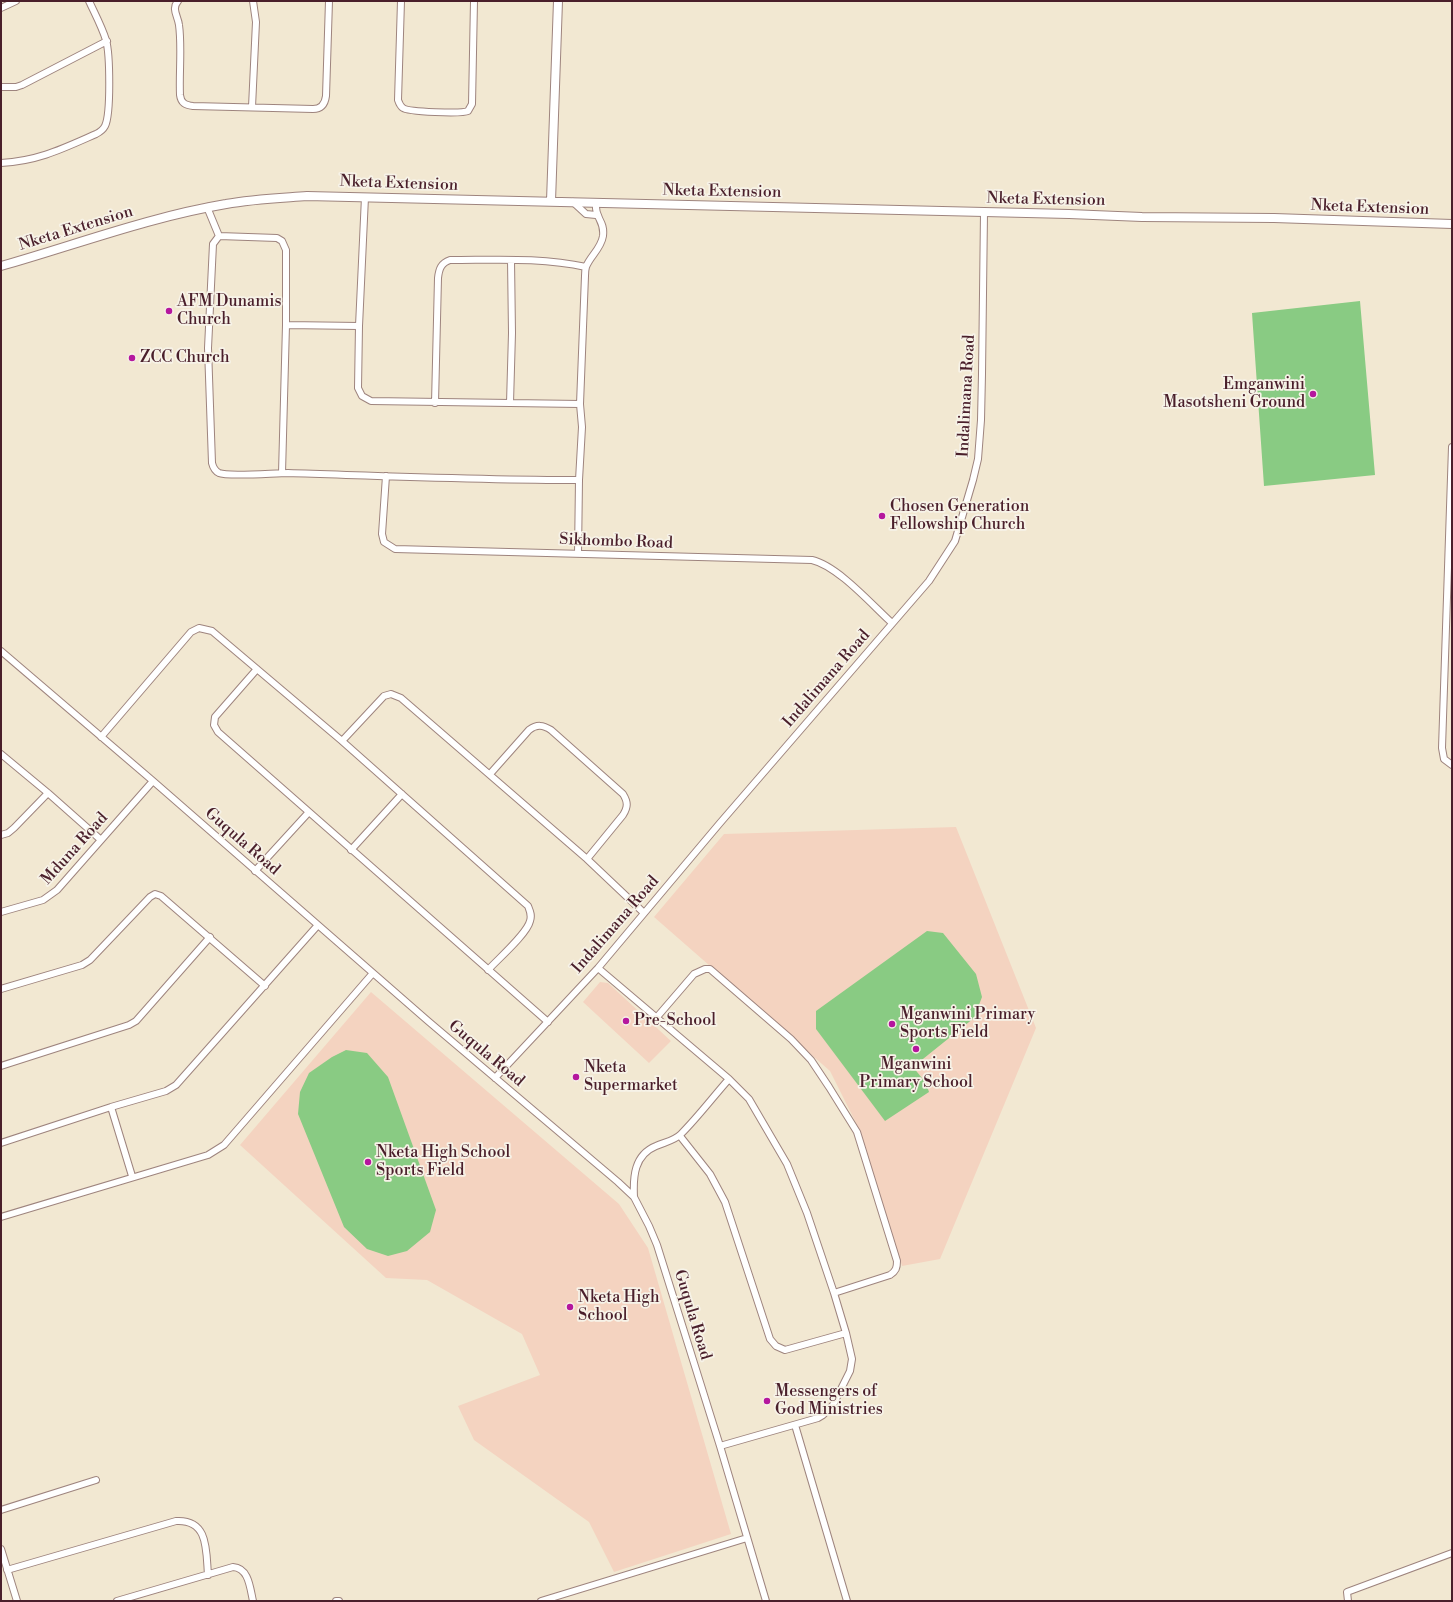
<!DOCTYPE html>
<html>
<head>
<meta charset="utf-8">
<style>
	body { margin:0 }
	#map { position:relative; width:1453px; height:1602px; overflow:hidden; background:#f2e8d2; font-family:"Libre Bodoni",serif }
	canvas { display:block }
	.frame { position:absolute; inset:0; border:2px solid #4a1f2b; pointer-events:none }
</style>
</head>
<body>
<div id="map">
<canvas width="1453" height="1602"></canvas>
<div class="frame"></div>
</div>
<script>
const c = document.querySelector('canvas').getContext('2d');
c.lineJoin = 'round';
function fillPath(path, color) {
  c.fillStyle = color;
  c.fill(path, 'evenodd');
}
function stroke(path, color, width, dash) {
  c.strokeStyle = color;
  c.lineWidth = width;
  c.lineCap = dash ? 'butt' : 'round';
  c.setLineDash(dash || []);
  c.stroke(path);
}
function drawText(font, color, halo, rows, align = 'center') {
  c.font = font + ' "Libre Bodoni",serif';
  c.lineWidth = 3.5;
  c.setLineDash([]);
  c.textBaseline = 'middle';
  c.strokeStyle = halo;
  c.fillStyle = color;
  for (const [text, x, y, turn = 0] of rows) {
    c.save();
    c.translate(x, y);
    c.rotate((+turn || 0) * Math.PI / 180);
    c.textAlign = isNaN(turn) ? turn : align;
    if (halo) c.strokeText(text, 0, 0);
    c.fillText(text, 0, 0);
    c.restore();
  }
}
const built = new Path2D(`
	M956 827 1036 1028 940 1259 902 1266 860 1131 830 1071 654 917 724 834Z
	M600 982 608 983 671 1041 649 1063 583 1002Z
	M371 992 619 1204 648 1248 731 1534 614 1572 589 1522 474 1440 458 1406 540 1375 522 1334 427 1280 386 1278 240 1145Z`);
const green = new Path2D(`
	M1360 301 1375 475 1264 486 1252 313Z
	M927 931 943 933 976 974 982 997 974 1018 913 1067 926 1083 929 1092 885 1121 816 1029V1011Z
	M346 1050 367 1053 388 1077 436 1210 430 1232 407 1251 388 1256 367 1249 344 1227 298 1114 300 1092 309 1073 332 1057Z`);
const minor = new Path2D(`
	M178 1C171 9 178 16 179 25 182 46 179 73 180 95 181 103 185 105 193 106L313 109C321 109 325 104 326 96L329 1
	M401 1 398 100C399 103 400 106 403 108 408 112 462 114 468 111L472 104 474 1
	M1 8 16 1
	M1 87H16L22 85 107 41
	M252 107 256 22 253 1
	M1 163C38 161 62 149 96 134 100 132 103 130 105 126 111 114 110 54 106 40 102 27 95 14 89 1
	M365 197 359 326 358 388 362 396 371 401 580 404
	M573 202 586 214 596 215
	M207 207 219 236
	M286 325 359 326
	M435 403 438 278C439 269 441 263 450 260 495 260 542 257 586 267
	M510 403 512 333 511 260
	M1452 447 1442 748 1444 759 1452 765
	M282 473 286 325V250L282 241 277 238 219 236 213 244 208 348 212 463C213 467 215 471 219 473 228 477 274 473 288 473 385 476 482 480 579 480
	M386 476 382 534 384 542 395 549 812 560C838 566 872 605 892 623
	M578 554 579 480 582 427 580 404 585 276C585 273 585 270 586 267 590 256 601 249 603 236 605 220 594 218 596 203
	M1 651 153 781 428 1021 618 1182 634 1197 649 1226 657 1245 720 1446 766 1601
	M257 669 215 717 214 725 218 732 548 1022
	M101 737 191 632 199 628 212 631 342 741 528 906C530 911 532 915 530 921 527 934 498 959 488 970
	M342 741 384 696 391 694 401 698 587 859 644 913
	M1 754 48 793 101 840
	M490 774 529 730C537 724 543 725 551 730L623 794C628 802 628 807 623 815L587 859
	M1 835 8 833 14 828 48 793
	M351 850 402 794
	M255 871 309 812
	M1 912 43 900 57 890 153 781
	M598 968 729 1079 749 1099 787 1164 807 1213 834 1293 846 1333 852 1359 850 1371 833 1405 823 1415 818 1418 720 1446
	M1 989 82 965 90 960 150 897 155 894 161 896 265 986
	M657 1017 694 974 705 969H710L791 1039 811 1060 829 1087 857 1132 897 1261C897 1268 896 1271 890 1275L834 1293
	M1 1066 129 1025 136 1021 210 937
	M495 1078 598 968 720 823 929 581 955 541 973 480 978 459 981 420 982 374 984 213
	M111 1107 132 1176
	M680 1136 710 1174 725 1202 770 1339 776 1346 785 1350 846 1333
	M1 1143 111 1107 166 1091 176 1085 318 925
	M634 1197C633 1177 634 1155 656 1146 665 1142 674 1141 681 1134 698 1117 713 1097 729 1079
	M1 1217 208 1155 224 1145 373 973
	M795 1425 847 1601
	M1 1510 96 1480
	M1 1549 17 1601
	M7 1570 176 1521C209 1519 206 1551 208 1575
	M117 1601 233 1567C249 1568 250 1588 253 1601
	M336 1601H339
	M541 1601 747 1538
	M1348 1601 1347 1592 1452 1553`);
const tertiary = new Path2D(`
	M551 201 558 1
	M1 266C75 245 149 217 226 204 252 199 280 198 307 196L1069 214 1142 217 1274 218 1452 224`);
const markers = [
	[169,311,4,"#b5179e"],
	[132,358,4,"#b5179e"],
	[1313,394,4,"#b5179e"],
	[882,516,4,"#b5179e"],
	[626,1021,4,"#b5179e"],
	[892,1024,4,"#b5179e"],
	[916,1049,4,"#b5179e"],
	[576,1077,4,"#b5179e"],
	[368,1162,4,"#b5179e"],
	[570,1307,4,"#b5179e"],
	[767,1401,4,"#b5179e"]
];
const streetNames = [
	["Nketa Extension",399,184,2],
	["Nketa Extension",722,192,1],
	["Nketa Extension",1046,200,1],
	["Nketa Extension",1370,208,2],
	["Nketa Extension",76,229,-17],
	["Indalimana Road",967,396,-87],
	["Sikhombo Road",616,542,2],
	["Indalimana Road",827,679,-49],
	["Guqula Road",242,842,41],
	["Mduna Road",75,849,-48],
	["Indalimana Road",616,925,-49],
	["Guqula Road",486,1054,40],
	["Guqula Road",692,1315,73]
];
const poiNames = [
	["AFM Dunamis",177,302],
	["Church",177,320],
	["ZCC Church",140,358],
	["Emganwini",1305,385,"right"],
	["Masotsheni Ground",1305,403,"right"],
	["Chosen Generation",890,507],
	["Fellowship Church",890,525],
	["Mganwini Primary",900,1015],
	["Sports Field",900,1033],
	["Pre-School",634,1021],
	["Mganwini",916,1065,"center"],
	["Primary School",916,1083,"center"],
	["Nketa",584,1068],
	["Supermarket",584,1086],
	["Nketa High School",376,1153],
	["Sports Field",376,1171],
	["Nketa High",578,1298],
	["School",578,1316],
	["Messengers of",775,1392],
	["God Ministries",775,1410]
];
fillPath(built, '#f4d3c0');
fillPath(green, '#89cb83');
stroke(minor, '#9e847e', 8);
stroke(tertiary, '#9e847e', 10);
stroke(minor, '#fff', 6);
stroke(tertiary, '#fff', 8);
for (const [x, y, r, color] of markers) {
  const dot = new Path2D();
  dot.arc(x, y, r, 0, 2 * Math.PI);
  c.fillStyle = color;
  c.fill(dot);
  stroke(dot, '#f7f3e8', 1.5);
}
drawText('16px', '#4a1f2b', '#f7f3e8', streetNames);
drawText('16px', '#4a1f2b', '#f7f3e8', poiNames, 'left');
</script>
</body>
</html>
